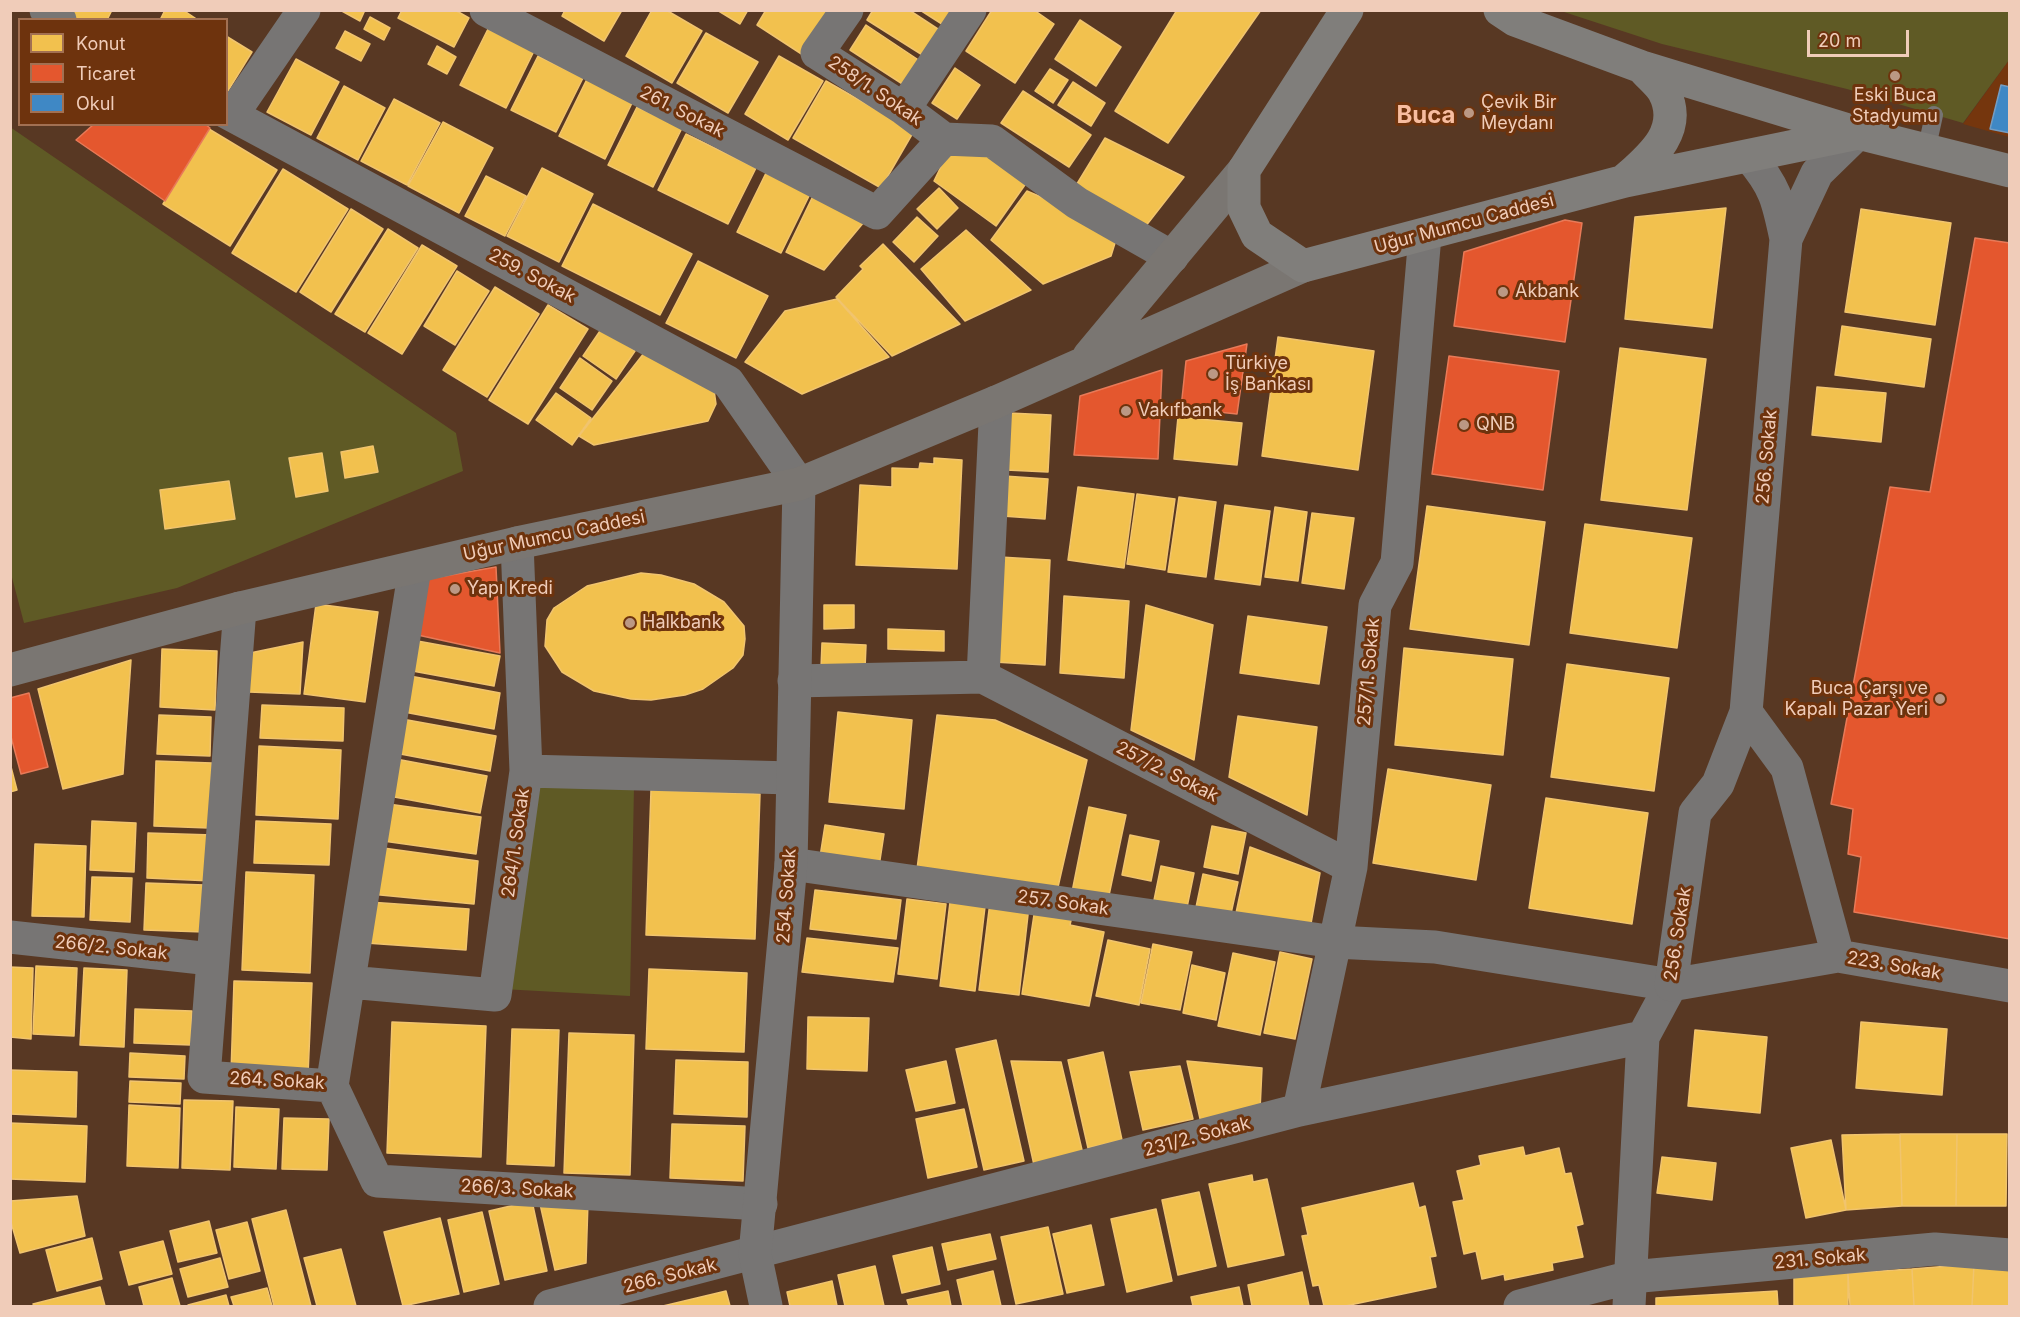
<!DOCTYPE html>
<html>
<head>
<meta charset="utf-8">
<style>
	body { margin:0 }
	#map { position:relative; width:2020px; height:1317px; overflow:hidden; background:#583823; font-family:Inter,sans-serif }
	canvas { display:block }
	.frame { position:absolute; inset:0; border:12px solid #f0ccb9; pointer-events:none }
	.legend { position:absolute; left:18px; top:18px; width:210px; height:108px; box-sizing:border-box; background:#6e330d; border:2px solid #a27052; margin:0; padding:8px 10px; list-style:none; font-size:18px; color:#f0ccb9 }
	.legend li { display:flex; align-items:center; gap:12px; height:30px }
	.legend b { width:30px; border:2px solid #a27052 }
	.scale { position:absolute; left:1807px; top:30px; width:102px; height:27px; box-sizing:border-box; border:3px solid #f0ccb9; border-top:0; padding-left:8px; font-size:18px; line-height:21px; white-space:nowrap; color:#f0ccb9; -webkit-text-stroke:4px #6e330d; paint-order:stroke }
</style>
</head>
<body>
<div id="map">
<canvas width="2020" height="1317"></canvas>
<div class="frame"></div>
<ul class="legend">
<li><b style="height:16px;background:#f2c14e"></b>Konut</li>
<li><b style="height:16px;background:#e4572e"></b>Ticaret</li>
<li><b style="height:16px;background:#3f88c5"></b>Okul</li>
</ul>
<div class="scale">20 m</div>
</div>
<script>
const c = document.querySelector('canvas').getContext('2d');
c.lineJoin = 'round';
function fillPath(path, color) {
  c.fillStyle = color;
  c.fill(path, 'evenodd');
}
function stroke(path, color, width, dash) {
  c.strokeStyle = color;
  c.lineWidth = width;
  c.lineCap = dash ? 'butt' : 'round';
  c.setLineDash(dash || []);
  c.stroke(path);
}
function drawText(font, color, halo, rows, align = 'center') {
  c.font = font + ' Inter,sans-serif';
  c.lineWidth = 6;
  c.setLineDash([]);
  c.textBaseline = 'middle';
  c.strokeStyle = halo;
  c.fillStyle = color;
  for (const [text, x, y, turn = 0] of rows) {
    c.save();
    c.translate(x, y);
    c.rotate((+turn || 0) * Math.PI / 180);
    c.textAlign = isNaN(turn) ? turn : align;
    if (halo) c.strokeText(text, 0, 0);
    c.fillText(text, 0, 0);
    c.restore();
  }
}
const built = new Path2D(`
	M2009 60V137L1963 124 2007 63Z`);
const green = new Path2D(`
	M1561 11H2009V60L1963 123 1847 89 1662 44Z
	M10 127 456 433 463 471 177 588 24 623 10 570Z
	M533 782 634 786 630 996 502 989Z`);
const homes = new Path2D(`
	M63 10H112L107 20H78Z
	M165 10H183L198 20H160Z
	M340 10H365L360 21Z
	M402 10H455L469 18 454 47 398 18Z
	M565 10H622L604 41 562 16Z
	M652 10H666L702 31 672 83 626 56Z
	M717 10H748L740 24Z
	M766 10H829L803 55 757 25Z
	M873 10H909L941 31 924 56 867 20Z
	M920 10H956L945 26Z
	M992 10H1034L1054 24 1015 83 966 51Z
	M1177 10H1261L1168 143 1115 111Z
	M370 17 390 28 384 40 364 29Z
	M1080 20 1121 47 1096 86 1055 59Z
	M866 25 920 61 904 85 850 50Z
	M488 29 534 51 506 108 460 85Z
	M345 31 370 44 361 61 336 48Z
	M706 33 758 62 728 113 677 83Z
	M226 36 252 52 226 94Z
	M437 46 456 57 447 74 428 64Z
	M538 56 583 78 556 132 511 110Z
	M779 56 823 81 788 140 745 114Z
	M296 59 339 82 311 135 267 112Z
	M955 68 980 85 957 119 932 103Z
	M1050 69 1068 80 1053 103 1035 91Z
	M587 79 633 101 605 159 559 136Z
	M826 81 914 131 881 188 793 138Z
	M1073 82 1105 103 1091 126 1058 105Z
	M344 86 385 108 358 160 317 138Z
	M1023 91 1091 135 1069 167 1001 123Z
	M394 99 440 123 407 185 361 161Z
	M637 107 682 128 653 187 608 165Z
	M443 122 493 148 459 213 408 186Z
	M209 129 277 170 230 246 163 204Z
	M686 134 756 168 728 224 658 190Z
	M1105 138 1184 177 1145 227 1072 192Z
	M983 150 1027 182 996 226 934 181 948 152Z
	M542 168 593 194 559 262 507 236Z
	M283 169 348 209 296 292 232 253Z
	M766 173 810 194 781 253 737 232Z
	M486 176 526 196 505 236 465 216Z
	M939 188 958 208 937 229 917 209Z
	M1027 191 1119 230 1111 256 1043 284 991 240Z
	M813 196 864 222 824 270 786 252Z
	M593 204 692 254 660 315 562 266Z
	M1726 208 1712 328 1625 319 1635 217Z
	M351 209 383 229 331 312 300 292Z
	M1861 209 1951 223 1935 325 1845 312Z
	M917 217 938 236 914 262 893 242Z
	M388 229 418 248 365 332 335 314Z
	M966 230 1031 290 965 321 921 269Z
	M883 244 960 324 892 356 836 297 863 269 860 266Z
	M422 245 457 266 402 354 368 333Z
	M698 261 768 296 736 358 666 323Z
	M457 271 489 291 455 345 424 326Z
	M495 287 539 314 487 397 443 370Z
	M837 299 889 357 802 394 745 362 785 311Z
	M548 305 588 329 528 424 489 400Z
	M1842 326 1931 339 1924 387 1835 375Z
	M602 328 635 351 616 379 583 356Z
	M1278 337 1374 351 1358 470 1262 456Z
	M648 348 713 383 716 404 708 421 594 445 579 436Z
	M1620 348 1706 359 1687 510 1601 500Z
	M580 358 612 381 592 410 560 388Z
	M1817 387 1886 393 1881 442 1812 435Z
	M556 393 591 418 572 445 536 420Z
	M1009 413 1051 415 1048 472 1006 470Z
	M1178 417 1242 423 1237 465 1174 459Z
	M373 446 378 472 345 478 341 452Z
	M322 453 328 491 296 497 289 458Z
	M934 458 962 460 957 569 856 565 860 485 892 487V468L919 469 920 463 934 464Z
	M1004 476 1048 479 1045 519 1002 516Z
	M229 481 235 519 165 529 160 490Z
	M1078 487 1134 494 1124 568 1068 560Z
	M1137 494 1175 499 1165 570 1127 564Z
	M1179 497 1216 502 1206 577 1168 572Z
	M1225 505 1270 511 1260 585 1215 579Z
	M1427 506 1545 522 1529 645 1410 629Z
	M1275 507 1307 512 1298 581 1265 577Z
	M1312 513 1354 518 1344 589 1302 583Z
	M1585 524 1692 538 1677 648 1570 633Z
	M1000 557 1050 560 1045 665 994 662Z
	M641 573 661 575 694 584 724 602 744 626 745 639 743 655 733 668 703 689 685 695 651 700 631 699 594 691 562 672 545 646 547 620 554 608 587 586Z
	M1064 596 1129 601 1124 678 1060 673Z
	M316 604 378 612 365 702 304 694Z
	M824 605H854V628L824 629Z
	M1146 605 1213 625 1194 760 1131 730Z
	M1248 616 1327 627 1319 684 1240 673Z
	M888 629 944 631V651L888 649Z
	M412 640 500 656 494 686 407 670Z
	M303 642 300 694 249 692 250 653Z
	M822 643 866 645 865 669 821 668Z
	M1404 648 1513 659 1503 755 1395 745Z
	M162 649 217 651 215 710 160 707Z
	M131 660 123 774 63 789 38 689Z
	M1567 664 1669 678 1654 791 1551 777Z
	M410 676 500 693 494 729 404 712Z
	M262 705 344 708 343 741 260 738Z
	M838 712 912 720 904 809 829 802Z
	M159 715 211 717 210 756 157 754Z
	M937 715 995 720 1087 760 1058 887 917 869Z
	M1238 716 1317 727 1307 815 1229 777Z
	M402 719 496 736 490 771 395 753Z
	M259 746 341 750 338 819 256 815Z
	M396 759 487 776 480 813 389 796Z
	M156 761 212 763 209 828 154 826Z
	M10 763 17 790 10 792Z
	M1388 769 1491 785 1476 880 1373 863Z
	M651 790 760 794 755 939 646 935Z
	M1546 798 1648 813 1632 924 1529 908Z
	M381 803 481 817 476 854 376 840Z
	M1089 807 1126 815 1108 900 1072 892Z
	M92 821 136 823 134 872 90 870Z
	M256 821 331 824 329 865 254 863Z
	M825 825 884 834 878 873 819 863Z
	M1212 826 1246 833 1238 874 1204 867Z
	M148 833 213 835 211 881 147 878Z
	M1130 835 1159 841 1151 881 1122 875Z
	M35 844 86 846 84 917 32 916Z
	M376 847 478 861 474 904 370 894Z
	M1250 847 1320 873 1310 929 1236 913Z
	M1161 866 1194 873 1185 917 1152 910Z
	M246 872 314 875 310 973 242 970Z
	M1203 874 1238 882 1230 918 1195 912Z
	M92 877 132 878 130 922 90 920Z
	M146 883 205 885 204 932 144 930Z
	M815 890 901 900 896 939 810 929Z
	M907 899 946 904 937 979 898 974Z
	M369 902 469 909 466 950 366 943Z
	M950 902 985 907 975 991 940 986Z
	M990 902 1029 906 1019 995 979 990Z
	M1035 908 1072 916 1070 925 1104 932 1089 1006 1022 994Z
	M807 938 898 948 893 982 802 972Z
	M1108 940 1150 949 1139 1005 1096 996Z
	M1153 944 1192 952 1180 1010 1141 1003Z
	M1280 952 1312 959 1295 1039 1264 1033Z
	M1233 953 1275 962 1260 1035 1218 1026Z
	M1192 965 1225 973 1216 1020 1183 1013Z
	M36 966 77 968 74 1036 33 1034Z
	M10 967 33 968 31 1039 10 1037Z
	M84 968 127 970 124 1047 80 1045Z
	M649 969 747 973 744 1052 646 1049Z
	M234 981 312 983 308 1075 231 1073Z
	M135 1009 192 1011 191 1045 134 1043Z
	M808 1017 869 1018 867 1071 807 1069Z
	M392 1022 486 1026 481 1157 387 1153Z
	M1861 1022 1947 1029 1942 1095 1856 1088Z
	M512 1029 559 1030 554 1166 507 1164Z
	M1695 1030 1767 1037 1760 1113 1688 1106Z
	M569 1033 634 1035 630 1175 564 1173Z
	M996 1040 1024 1161 984 1170 956 1049Z
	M1103 1052 1122 1140 1088 1148 1068 1060Z
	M130 1053 185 1056 184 1079 129 1077Z
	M676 1060 748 1062 747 1117 674 1114Z
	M946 1061 955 1103 916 1111 906 1070Z
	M1011 1061 1061 1062 1083 1154 1034 1165Z
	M1187 1061 1262 1068 1260 1110 1201 1123Z
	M1180 1066 1193 1119 1143 1130 1130 1072Z
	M10 1070 77 1072 76 1117 10 1114Z
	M130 1081 181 1083 180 1104 129 1102Z
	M184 1100 233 1101 230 1170 182 1168Z
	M129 1105 180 1108 178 1168 127 1166Z
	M236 1107 279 1109 276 1169 234 1167Z
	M964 1109 977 1167 928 1178 916 1119Z
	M284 1118 329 1119 327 1170 282 1169Z
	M10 1123 87 1126 85 1182 10 1179Z
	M672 1124 745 1126 743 1181 670 1178Z
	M1900 1134 1902 1206 1846 1210 1842 1135Z
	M1900 1134H1957L1956 1206H1902Z
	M1957 1134H2007L2006 1206H1956Z
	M1831 1140 1846 1210 1806 1218 1791 1148Z
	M1523 1147 1525 1156 1559 1148 1565 1174 1571 1173 1583 1224 1576 1226 1583 1257 1552 1263 1553 1270 1505 1280 1504 1274 1482 1279 1476 1251 1464 1254 1453 1202 1464 1200 1457 1171 1481 1165 1479 1156Z
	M1662 1157 1716 1163 1712 1200 1657 1193Z
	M1252 1175 1253 1182 1267 1179 1284 1255 1228 1267 1209 1184Z
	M1413 1183 1419 1208 1425 1206 1436 1256 1430 1257 1436 1287 1345 1306H1324L1319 1285 1313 1286 1302 1236 1308 1235 1302 1208Z
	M1199 1192 1216 1266 1178 1275 1162 1200Z
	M77 1196 85 1236 20 1253 10 1219V1201Z
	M532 1201 547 1271 505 1280 489 1211Z
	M588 1202 586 1263 555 1270 540 1204Z
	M1156 1209 1172 1281 1127 1292 1111 1219Z
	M286 1210 311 1306H274L252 1219Z
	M482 1212 499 1284 464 1292 448 1220Z
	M440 1218 459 1294 403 1306 384 1232Z
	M209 1221 217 1253 178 1262 170 1231Z
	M247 1222 260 1271 229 1279 216 1230Z
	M1091 1225 1104 1285 1067 1293 1053 1234Z
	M1048 1227 1063 1294 1016 1304 1001 1237Z
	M990 1234 996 1259 948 1270 942 1244Z
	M92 1238 102 1279 57 1291 46 1250Z
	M163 1241 172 1274 129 1285 120 1252Z
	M932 1247 940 1284 902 1293 893 1256Z
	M341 1249 356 1306H317L304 1258Z
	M220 1258 228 1287 188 1297 180 1269Z
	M1974 1264 1972 1306H1914L1912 1269Z
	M1974 1264 2010 1266V1306H1972Z
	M875 1266 884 1306H845L838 1275Z
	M1912 1269 1914 1306H1850L1848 1273Z
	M993 1271 1001 1306H963L957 1280Z
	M1302 1272 1309 1306H1252L1248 1285Z
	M1848 1273V1306H1794V1274Z
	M172 1278 180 1306H144L139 1287Z
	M832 1281 837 1306H790L787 1292Z
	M100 1287 105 1306H34L33 1304Z
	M1239 1287 1243 1306H1193L1191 1297Z
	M267 1288 272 1306H234L231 1297Z
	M726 1291 730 1306H663Z
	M948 1291 951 1306H909L907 1300Z
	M1777 1291 1778 1306H1656V1298Z
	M226 1295 229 1306H189L188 1305Z`);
const shops = new Path2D(`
	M94 124H205L210 128 165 201 76 140Z
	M1565 220 1582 223 1565 342 1454 326 1464 252Z
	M1975 238 2010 243V939L1854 912 1861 857 1848 854 1853 809 1831 804 1890 487 1930 492Z
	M1247 344 1237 414 1181 408 1186 361Z
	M1449 356 1559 371 1543 490 1432 474Z
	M1162 370 1158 459 1074 455 1080 396Z
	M496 567 500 653 413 634 422 580Z
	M29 693 48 767 21 774 10 733V698Z`);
const schools = new Path2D(`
	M2001 85 2010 87V133L1990 129Z`);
const service = new Path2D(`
	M1925 156 1934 115`);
const minor = new Path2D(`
	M46 10 60 20
	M486 10 877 213 944 139 992 141 1077 203 1172 257
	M847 10 817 53 904 109 944 139
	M904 109 970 10
	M226 112 728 382 799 484
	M232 115 304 10
	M240 608 204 1077 332 1086
	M983 677 996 402
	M794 681 983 677 1351 867
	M526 771 792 778
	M791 864 1335 942 1435 947 1671 985 1643 1037 1629 1306
	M10 937 211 959
	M349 982 495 995 526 771 517 543
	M332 1086 415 568
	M332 1086 377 1181 761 1204
	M1299 1110 1351 867 1375 605 1397 563 1425 235
	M550 1306 1299 1110 1643 1037
	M1520 1306 1631 1277 1935 1249 2010 1255`);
const tertiary = new Path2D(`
	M1749 156C1775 186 1778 200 1786 239L1746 712 1718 784 1695 813 1671 985 1838 956 2010 986
	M1786 239 1817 173 1858 133
	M1746 712 1787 768 1838 956
	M766 1306 755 1254 791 864 799 484`);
const secondary = new Path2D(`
	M1089 356 1244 170
	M10 670 240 608 517 543 799 484 996 402 1303 266`);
const primary = new Path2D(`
	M1347 10 1244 170V208L1257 235 1303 266 1625 181 1858 133
	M1500 10 1515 20 1642 67 1858 133 2010 171
	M1626 179C1651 157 1684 130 1664 92 1659 83 1648 75 1642 67`);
const markers = [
	[1895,76,6,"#bb9884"],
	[1469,113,6,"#bb9884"],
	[1503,292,6,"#bb9884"],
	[1213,374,6,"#bb9884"],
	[1126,411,6,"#bb9884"],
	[1464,425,6,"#bb9884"],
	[455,589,6,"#bb9884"],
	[630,623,6,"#bb9884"],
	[1940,699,6,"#bb9884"]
];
const streetNames = [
	["258/1. Sokak",875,91,34],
	["261. Sokak",682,112,27],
	["Uğur Mumcu Caddesi",1464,224,-15],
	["259. Sokak",532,276,28],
	["256. Sokak",1767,457,-85],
	["Uğur Mumcu Caddesi",554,536,-12],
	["257/1. Sokak",1369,672,-85],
	["257/2. Sokak",1167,772,27],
	["264/1. Sokak",516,843,-82],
	["254. Sokak",787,896,-86],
	["257. Sokak",1063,903,8],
	["256. Sokak",1678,934,-81],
	["266/2. Sokak",111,948,6],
	["223. Sokak",1894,966,10],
	["264. Sokak",277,1081,3],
	["231/2. Sokak",1197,1137,-15],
	["266/3. Sokak",517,1189,3],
	["231. Sokak",1820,1259,-5],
	["266. Sokak",670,1276,-14]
];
const poiNames = [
	["Eski Buca",1895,96,"center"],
	["Stadyumu",1895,117,"center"],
	["Çevik Bir",1481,103],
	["Meydanı",1481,124],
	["Akbank",1515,292],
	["Türkiye",1225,364],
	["İş Bankası",1225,385],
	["Vakıfbank",1138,411],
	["QNB",1476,425],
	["Yapı Kredi",467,589],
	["Halkbank",642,623],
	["Buca Çarşı ve",1928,689,"right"],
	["Kapalı Pazar Yeri",1928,710,"right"]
];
const districtNames = [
	["Buca",1426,116]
];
fillPath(built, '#75360d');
fillPath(green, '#5f5a25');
fillPath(homes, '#f2c14e');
stroke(homes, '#f1c46e', 1.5);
fillPath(shops, '#e4572e');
stroke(shops, '#e87a58', 1.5);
fillPath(schools, '#3f88c5');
stroke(schools, '#749cc1', 1.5);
stroke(service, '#777574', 18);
stroke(minor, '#777574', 33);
stroke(tertiary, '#777574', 33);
stroke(secondary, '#7a7672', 33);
stroke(primary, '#807e7b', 33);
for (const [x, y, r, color] of markers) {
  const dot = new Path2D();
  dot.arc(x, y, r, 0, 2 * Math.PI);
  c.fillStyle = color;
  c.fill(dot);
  stroke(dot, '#6e330d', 2);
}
drawText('18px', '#f0ccb9', '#6e330d', streetNames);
drawText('18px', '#f0ccb9', '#6e330d', poiNames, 'left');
drawText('bold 24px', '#f7bda0', '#6e330d', districtNames);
</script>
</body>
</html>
